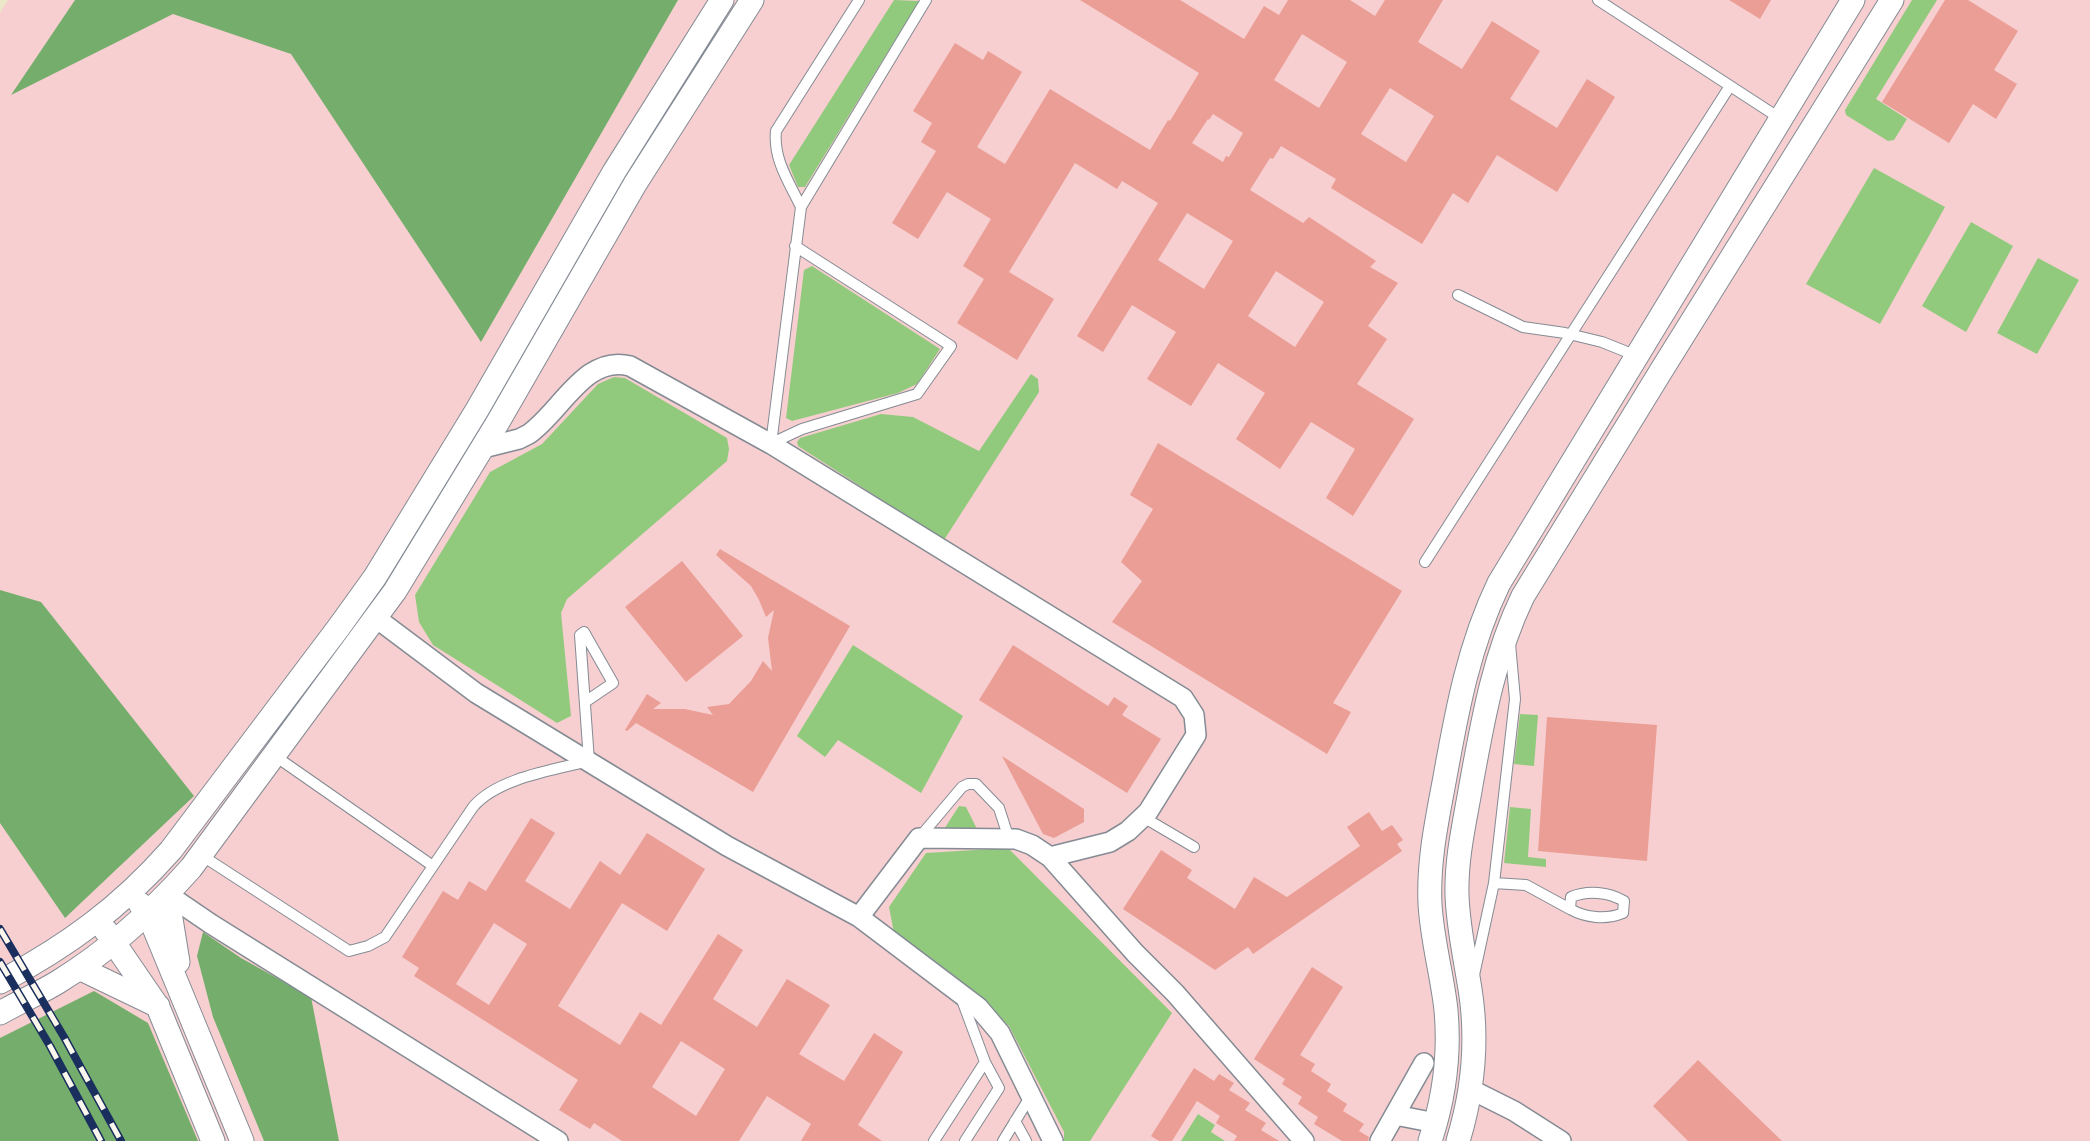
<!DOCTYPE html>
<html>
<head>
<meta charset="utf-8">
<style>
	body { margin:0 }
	canvas { display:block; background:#ede7ca }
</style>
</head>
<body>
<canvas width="2090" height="1141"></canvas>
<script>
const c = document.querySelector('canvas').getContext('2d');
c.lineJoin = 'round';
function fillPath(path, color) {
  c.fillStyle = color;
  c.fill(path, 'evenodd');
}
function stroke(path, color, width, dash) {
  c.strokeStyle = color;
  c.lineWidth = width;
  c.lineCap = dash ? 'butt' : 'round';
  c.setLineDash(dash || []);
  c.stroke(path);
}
const built = new Path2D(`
	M8 0H2090V1141H0V13Z`);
const green = new Path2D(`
	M894 0 919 1 805 187H798L789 165Z
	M1912 0H1937L1876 99 1907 119 1894 140 1888 141 1846 115 1845 110Z
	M1874 168 1945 207 1880 324 1806 284Z
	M1971 222 2013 246 1966 332 1922 306Z
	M2038 258 2079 280 2037 354 1997 333Z
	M812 266 940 349 917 384 898 393 792 421 786 418 804 270Z
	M1031 374 1038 379 1039 392 944 540 798 446 797 442 800 438 881 414 913 417 979 451Z
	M614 377 625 378 727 438 729 449 727 461 567 599 561 613 571 716 557 723 433 645 419 622 415 595 490 472 542 444 598 384Z
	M853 645 963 716 921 793 838 740 825 757 797 736Z
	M1520 714 1538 715 1534 766 1514 764Z
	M959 806 966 807 977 829 974 833 939 837Z
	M1510 807 1531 809 1528 857 1546 859V867L1504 863Z
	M1008 848 1172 1013 1090 1141H1064V1132L1009 1026 966 987 894 933 889 907 926 853Z
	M1198 1114 1215 1125 1211 1132 1225 1141H1181Z`);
const forest = new Path2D(`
	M75 0H678L481 342 291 54 173 14 11 95Z
	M0 590 41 602 194 796 65 918 0 823Z
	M203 932 241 958 311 997 339 1141H264L213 1017 197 956Z
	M94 991 148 1023 198 1141H0V1038Z`);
const building = new Path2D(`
	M1080 0H1180L1244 39 1264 6 1279 15 1288 0H1350L1375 16 1385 0H1443L1418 42 1462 69 1492 21 1540 51 1510 99 1557 128 1587 79 1615 97 1557 192 1497 155 1468 203 1453 193 1422 244 1331 188 1336 179 1281 146 1273 159 1270 158 1250 190 1303 223 1309 217 1376 261 1370 267 1398 283 1368 326 1387 339 1357 384 1414 419 1353 516 1326 498 1355 449 1311 422 1280 469 1236 439 1265 393 1218 363 1191 406 1147 379 1176 332 1132 305 1103 352 1077 336 1158 203 1122 181 1117 189 1075 163 1009 272 1054 299 1017 360 957 323 984 279 963 266 991 219 947 192 918 239 892 223 936 151 921 142 932 123 913 111 955 43 983 60 988 51 1022 72 977 147 1005 164 1050 89 1150 150 1168 120 1170 121 1199 73ZM1302 34 1347 62 1319 108 1274 80ZM1390 88 1434 116 1406 162 1361 134ZM1213 114 1243 133 1229 157 1226 156 1223 162 1192 143 1208 119 1209 120ZM1187 213 1233 241 1204 289 1158 260ZM1276 271 1324 302 1295 347 1248 316Z
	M1729 0H1771L1760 19Z
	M1945 0H1968L2018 31 1994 70 2017 84 1996 119 1973 104 1949 143 1882 102Z
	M1158 443 1402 591 1333 703 1351 712 1327 754 1112 622 1142 581 1121 562 1153 509 1130 495Z
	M720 549 850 626 753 792 636 723 627 731 625 730 647 694 661 703 653 709H685L713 715 707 707 729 704 751 681 763 661 772 671 768 638 774 610 766 617 759 600 751 586 716 555Z
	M682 561 743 636 686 682 625 607Z
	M1013 645 1108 706 1114 697 1128 706 1122 715 1161 739 1127 793 979 700Z
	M1547 717 1657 725 1647 861 1538 851Z
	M1002 756 1084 809V822L1054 838 1043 834Z
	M1369 812 1382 831 1392 825 1403 840 1397 844 1402 851 1253 954 1248 947 1215 970 1123 909 1161 850 1192 870 1187 878 1235 909 1254 877 1287 897 1360 846 1347 827Z
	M531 818 555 833 525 881 570 909 600 861 620 875 647 833 705 869 667 931 622 903 558 1006 620 1045 640 1012 661 1025 718 934 743 950 713 999 757 1027 787 979 830 1005 799 1054 844 1081 874 1033 903 1052 858 1125 882 1141H801L811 1124 767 1096 739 1141H622L594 1123 590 1129 559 1110 578 1080 414 976 419 968 402 957 443 891 458 900 469 881 486 891ZM494 923 527 944 489 1005 456 984ZM681 1041 725 1069 696 1116 652 1087Z
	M1312 967 1343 987 1300 1055 1315 1064 1311 1071 1331 1084 1327 1091 1347 1104 1343 1111 1364 1124 1359 1131 1369 1137 1368 1141H1342L1314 1124 1318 1117 1298 1104 1302 1097 1282 1084 1285 1079 1254 1059Z
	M1698 1060 1782 1141H1688L1653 1106Z
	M1194 1068 1214 1081 1219 1074 1234 1083 1229 1090 1250 1103 1245 1110 1266 1123 1261 1130 1279 1141H1234L1237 1136 1216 1123 1220 1116 1197 1101 1172 1141H1159L1151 1136Z`);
const service = new Path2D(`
	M1598 0 1781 119
	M801 207C789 182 773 159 776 131L859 0
	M1458 295 1523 327 1565 333 1602 342 1637 356
	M772 443 802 429 917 394 951 346 795 246
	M771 444 801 207 926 0
	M1425 562 1730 86
	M275 756 433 866
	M1143 817 1194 847
	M919 838 962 787 968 784H976L999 808 1009 839
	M201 855 349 951 368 946 385 937 473 807C497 778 554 770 589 761L580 635 584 632 613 683 585 702
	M1494 883 1526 885 1570 909 1571 897C1588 890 1608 892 1624 901L1623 913C1606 920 1586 918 1570 909
	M1474 975 1494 883 1515 699 1510 644
	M962 1000 985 1062 999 1088 965 1141
	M1015 1121 1026 1141
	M934 1141 985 1062
	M1003 1141 1030 1097`);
const minor = new Path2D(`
	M483 448 519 439 529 434C561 412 585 354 630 366L771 444 1183 698 1194 715 1196 735 1148 812 1128 831 1110 842 1050 857
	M376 618 476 693 727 846 859 917 978 1007 1000 1033 1053 1141
	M167 894 211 924 558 1141
	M859 917 919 838 1016 839 1032 845 1050 857 1135 953 1175 993 1304 1141
	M1470 1089 1514 1111 1561 1141
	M1395 1115 1436 1123
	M1380 1141 1424 1063`);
const tertiary = new Path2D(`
	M167 894 178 962
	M140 904 148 913 242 1141
	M106 931 158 1007 213 1141
	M79 968 158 1006
	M0 982C67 946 120 908 171 850L339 627 375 577 477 410 614 172 722 0
	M0 1013C19 1002 40 993 58 982 108 951 152 912 191 868L395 591 498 422 635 184 752 0
	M1430 1141C1444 1099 1450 1054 1446 1010 1442 974 1432 940 1430 904 1428 861 1437 820 1445 777 1457 710 1469 645 1499 583L1853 0
	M1458 1141C1473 1092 1478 1039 1470 989 1465 957 1458 927 1457 895 1456 857 1465 821 1471 785 1483 719 1494 656 1523 596L1661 371 1892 0`);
const rail = new Path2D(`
	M0 929 64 1037 121 1141
	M0 962 50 1046 101 1141`);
fillPath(built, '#f7cfd0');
fillPath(green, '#92ca7d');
fillPath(forest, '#75ae6c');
fillPath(building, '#eb9e95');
stroke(service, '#848b94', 12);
stroke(minor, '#848b94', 22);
stroke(tertiary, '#848b94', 25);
stroke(service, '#fff', 10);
stroke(minor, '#fff', 19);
stroke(tertiary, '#fff', 23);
stroke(rail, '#1b2f5e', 8);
stroke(rail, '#fbf7ec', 5, [16]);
</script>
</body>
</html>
